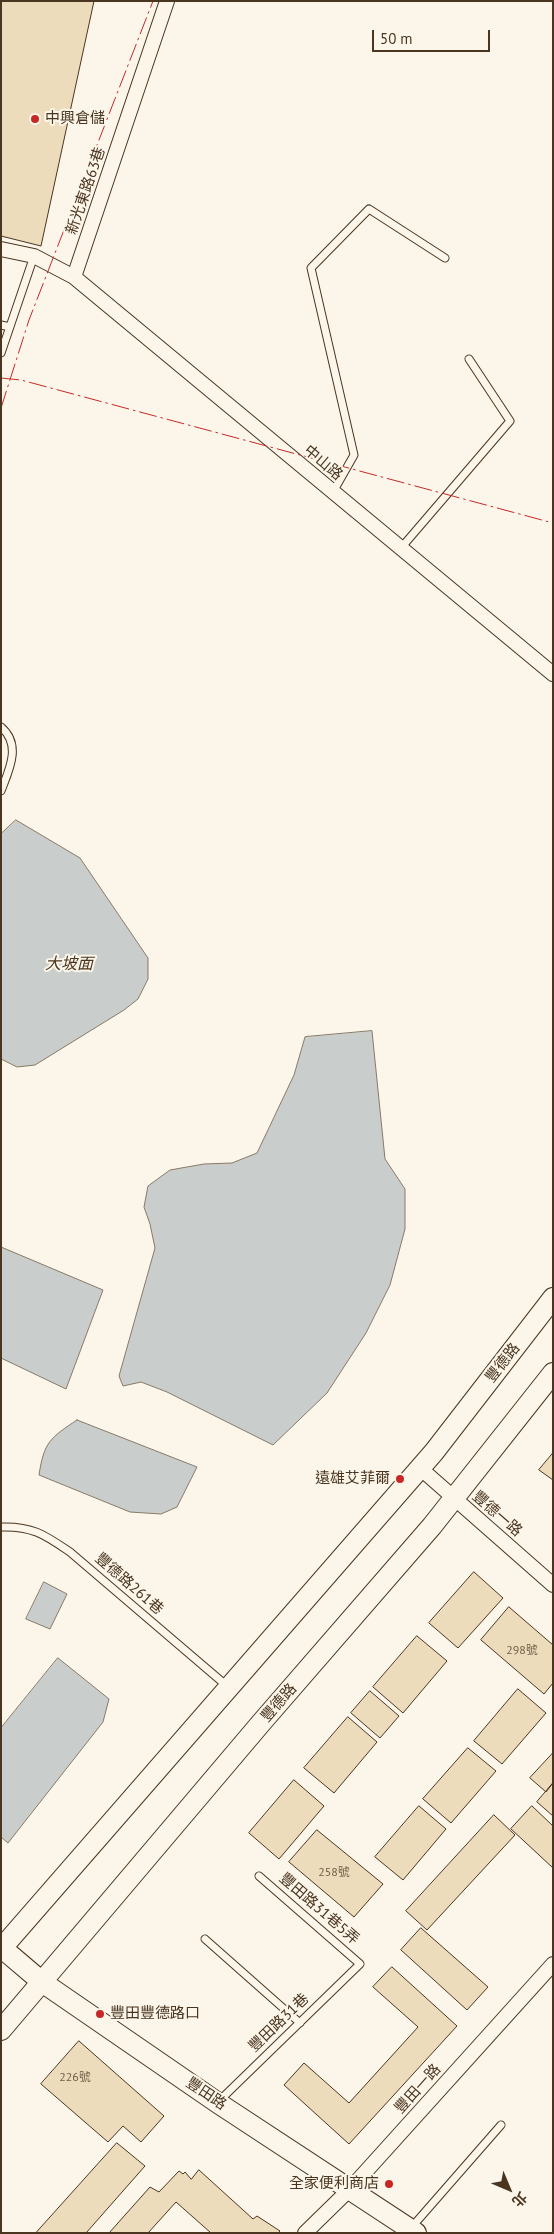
<!DOCTYPE html>
<html>
<head>
<meta charset="utf-8">
<style>
	body { margin:0 }
	#map { position:relative; width:554px; height:2234px; overflow:hidden; background:#fbf6e9; font-family:"PT Sans","Noto Sans TC",sans-serif }
	canvas { display:block }
	.frame { position:absolute; inset:0; border:2px solid #4a3520; pointer-events:none }
	.north { position:absolute; left:484px; top:2164px; width:50px; height:50px; -webkit-text-stroke:4px #fbf6e9; paint-order:stroke; rotate:135deg; font-size:14px; font-weight:700; line-height:20px; text-align:center; color:#4a3520 }
	.north::after { content:''; display:block; margin:auto; width:18px; height:22px; background:#4a3520; clip-path:polygon(50% 0,100% 100%,50% 72%,0 100%) }
	.scale { position:absolute; left:372px; top:30px; width:118px; height:22px; box-sizing:border-box; border:2px solid #4a3520; border-top:0; padding-left:6px; font-size:15px; line-height:18px; white-space:nowrap; color:#4a3520; -webkit-text-stroke:4px #fbf6e9; paint-order:stroke }
</style>
</head>
<body>
<div id="map">
<canvas width="554" height="2234"></canvas>
<div class="frame"></div>
<div class="north">北</div>
<div class="scale">50 m</div>
</div>
<script>
const c = document.querySelector('canvas').getContext('2d');
c.lineJoin = 'round';
function fillPath(path, color) {
  c.fillStyle = color;
  c.fill(path, 'evenodd');
}
function stroke(path, color, width, dash) {
  c.strokeStyle = color;
  c.lineWidth = width;
  c.lineCap = dash ? 'butt' : 'round';
  c.setLineDash(dash || []);
  c.stroke(path);
}
function drawText(font, color, halo, rows, align = 'center') {
  c.font = font + ' "PT Sans","Noto Sans TC",sans-serif';
  c.lineWidth = 4;
  c.setLineDash([]);
  c.textBaseline = 'middle';
  c.strokeStyle = halo;
  c.fillStyle = color;
  for (const [text, x, y, turn = 0] of rows) {
    c.save();
    c.translate(x, y);
    c.rotate((+turn || 0) * Math.PI / 180);
    c.textAlign = isNaN(turn) ? turn : align;
    if (halo) c.strokeText(text, 0, 0);
    c.fillText(text, 0, 0);
    c.restore();
  }
}
const water = new Path2D(`
	M16 820 80 858 148 958V979L138 999 124 1010 35 1065 17 1067 1 1059V834Z
	M372 1031 385 1159 405 1189V1229L390 1285 366 1333 327 1393 273 1445 167 1392 141 1382 123 1386 119 1376 155 1248 150 1224 144 1207 148 1186 170 1170 204 1164 232 1163 257 1153 294 1075 305 1037Z
	M1 1247 103 1290 66 1389 1 1358Z
	M77 1420 197 1467 177 1507 161 1514 130 1512 39 1475C44 1442 50 1438 77 1420Z
	M44 1582 67 1594 50 1629 26 1619Z
	M58 1658 109 1699 103 1722 8 1843 1 1837V1728Z`);
const building = new Path2D(`
	M1 1H94L41 246 1 236Z
	M553 1453V1480L539 1470Z
	M474 1572 503 1598 458 1648 429 1623Z
	M509 1607 553 1645V1683L544 1694 481 1640Z
	M417 1636 447 1661 403 1713 373 1687Z
	M518 1689 546 1713 502 1764 474 1741Z
	M370 1691 399 1716 380 1738 351 1713Z
	M348 1717 377 1742 334 1793 304 1768Z
	M468 1748 496 1771 451 1823 423 1799Z
	M553 1753V1783L546 1792 530 1778Z
	M294 1780 324 1806 279 1859 249 1833Z
	M553 1783V1816L537 1802Z
	M419 1806 446 1829 403 1880 375 1857Z
	M532 1806 553 1826V1868L511 1829Z
	M494 1815 515 1835 427 1930 406 1911Z
	M317 1830 383 1884 354 1917 289 1862Z
	M421 1928 488 1987 467 2010 401 1950Z
	M392 1967 457 2026 349 2144 284 2085 304 2063 349 2103 418 2027 373 1987Z
	M79 2041 164 2116 141 2142 123 2126 108 2142 41 2084Z
	M117 2143 145 2166 86 2233H36Z
	M199 2170 253 2219 257 2216 280 2231 278 2233H211L176 2202 148 2233H109L150 2187 159 2192 179 2171 183 2174 185 2172 191 2179Z`);
const lane = new Path2D(`
	M1 325 10 327
	M1 353 34 256
	M333 492 354 455 311 268 369 209 445 258
	M401 548 510 421 469 359
	M1 727C22 745 9 770 1 791
	M1 1527C33 1526 45 1535 70 1552L227 1686
	M205 1939 300 2023
	M218 2102 360 1964 259 1876
	M411 2228 501 2125`);
const street = new Path2D(`
	M1 249 34 256 74 277 553 674
	M74 277 167 1
	M420 1468 553 1585
	M305 2233 350 2189 553 1964`);
const secondary = new Path2D(`
	M2 1948 42 1982 218 2103 416 2233
	M1 1949 434 1452 553 1298
	M1 2030 261 1723 432 1526 553 1373`);
const power = new Path2D(`
	M1 378 21 380 553 523
	M1 408 29 320 153 1`);
const markers = [
	[35,119,5,"#c62828"],
	[400,1479,5,"#c62828"],
	[100,2014,5,"#c62828"],
	[389,2184,5,"#c62828"]
];
const numberNames = [
	["298號",522,1651],
	["258號",334,1873],
	["226號",75,2078]
];
const poiNames = [
	["中興倉儲",45,119],
	["遠雄艾菲爾",390,1479,"right"],
	["豐田豐德路口",110,2014],
	["全家便利商店",379,2184,"right"]
];
const streetNames = [
	["新光東路63巷",86,191,-71],
	["中山路",323,463,40],
	["豐德路",503,1363,-52],
	["豐德一路",497,1514,41],
	["豐德路261巷",129,1584,41],
	["豐德路",279,1703,-49],
	["豐田路31巷5弄",319,1909,41],
	["豐田路31巷",279,2023,-44],
	["豐田一路",418,2089,-48],
	["豐田路",206,2094,34]
];
const waterNames = [
	["大坡面",69,964]
];
fillPath(water, '#c9cecd');
stroke(water, '#887966', 1);
fillPath(building, '#ecdcbc');
stroke(building, '#4a3520', 1);
stroke(lane, '#4a3520', 9);
stroke(street, '#4a3520', 16);
stroke(secondary, '#4a3520', 22);
stroke(lane, '#fbf6e9', 7);
stroke(street, '#fbf6e9', 14);
stroke(secondary, '#fbf6e9', 20);
stroke(power, '#c62828', 1, [18, 4, 2.5, 4]);
for (const [x, y, r, color] of markers) {
  const dot = new Path2D();
  dot.arc(x, y, r, 0, 2 * Math.PI);
  c.fillStyle = color;
  c.fill(dot);
  stroke(dot, '#fbf6e9', 2);
}
drawText('12px', '#725f47', null, numberNames);
drawText('15px', '#4a3520', '#fbf6e9', poiNames, 'left');
drawText('15px', '#4a3520', '#fbf6e9', streetNames);
drawText('italic 16px', '#4a3520', '#fbf6e9', waterNames);
</script>
</body>
</html>
